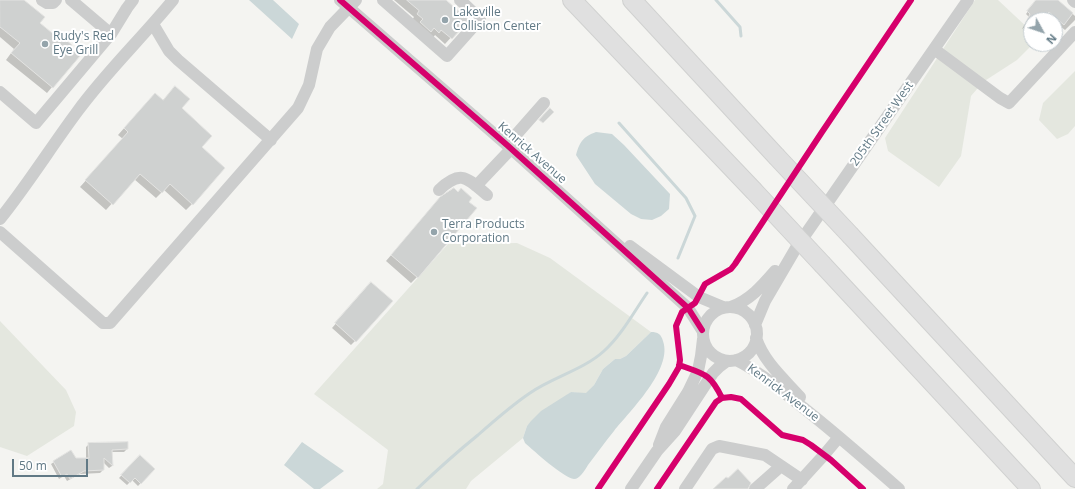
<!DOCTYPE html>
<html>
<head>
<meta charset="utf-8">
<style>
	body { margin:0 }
	#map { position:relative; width:1075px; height:489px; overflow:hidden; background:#f4f4f1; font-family:"Open Sans",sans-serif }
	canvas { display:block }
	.north { position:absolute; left:1023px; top:12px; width:40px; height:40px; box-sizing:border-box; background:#fff; border:1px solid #c0c9ce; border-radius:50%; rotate:130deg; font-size:11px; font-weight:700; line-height:16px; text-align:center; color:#617985 }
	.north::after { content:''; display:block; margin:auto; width:14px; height:18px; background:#94a4ab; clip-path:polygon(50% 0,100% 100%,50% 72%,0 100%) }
	.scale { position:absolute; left:12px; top:459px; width:76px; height:18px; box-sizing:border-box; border:2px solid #617985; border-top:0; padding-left:5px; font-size:12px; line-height:14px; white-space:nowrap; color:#617985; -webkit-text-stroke:3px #fff; paint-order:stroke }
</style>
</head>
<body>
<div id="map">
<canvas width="1075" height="489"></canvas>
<div class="north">N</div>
<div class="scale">50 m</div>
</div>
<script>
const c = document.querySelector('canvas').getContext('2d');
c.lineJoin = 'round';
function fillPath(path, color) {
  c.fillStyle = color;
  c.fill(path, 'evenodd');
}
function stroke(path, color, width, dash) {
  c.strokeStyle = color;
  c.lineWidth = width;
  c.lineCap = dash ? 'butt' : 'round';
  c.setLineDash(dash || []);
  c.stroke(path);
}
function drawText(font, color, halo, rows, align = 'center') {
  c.font = font + ' "Open Sans",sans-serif';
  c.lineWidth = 4;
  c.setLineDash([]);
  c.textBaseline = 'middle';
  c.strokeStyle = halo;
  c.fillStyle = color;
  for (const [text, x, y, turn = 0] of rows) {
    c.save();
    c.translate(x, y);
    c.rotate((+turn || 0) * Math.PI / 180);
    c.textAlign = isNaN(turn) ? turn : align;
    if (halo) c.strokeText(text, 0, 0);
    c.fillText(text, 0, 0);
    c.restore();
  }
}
const green = new Path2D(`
	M975 0H998L1030 30 1031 44H1033L1017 60 983 82 971 96 961 156 939 187 888 151 885 138Z
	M1075 71V126L1068 134 1057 139 1039 120 1043 103Z
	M517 243 550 258 651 332 626 356 620 359H615L603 369 594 385 586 394 571 392 527 426 523 438 471 481 466 489H377L383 484 388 450 314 394 448 244Z
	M0 321 66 390 76 412 74 426 27 456 0 447Z`);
const water = new Path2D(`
	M249 0H273L299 24 292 39Z
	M596 132 612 134 624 145 670 194 669 209 661 216 652 220 641 219 631 214 595 184 576 155C580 141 583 137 596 132Z
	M651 332C658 332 661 334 663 341 673 369 630 411 614 431 605 442 597 453 588 465 586 468 584 472 581 475 579 477 577 479 574 479 564 478 534 451 525 443L523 438 527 426 531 421 541 411 571 392 586 393 594 385 603 369 615 359H620L626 356Z
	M302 442 344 471 320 489H314L284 465Z`);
const shadow = new Path2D(`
	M0 0H23L39 23 78 56 47 93 6 60 14 49 0 37Z
	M394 0H445L467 20 445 44 435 35 433 38 412 20 414 17Z
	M1037 0H1057L1075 16V20L1065 30 1055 22V20H1053L1046 14 1041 20H1031V24L1022 29 1029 17 1026 14Z
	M170 93 200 147 192 204 186 210 164 190 156 198 134 179 106 210 80 187 123 139 118 135 149 100 162 101Z
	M434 205 417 277 411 283 386 261Z
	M367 288 355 341 351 345 332 328Z
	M89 444 127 449 124 452H111L112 466 109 468 103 462V470L100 473 80 474 67 481 64 476 59 479 51 464 71 451 75 459H86V447Z
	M140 456 154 469 138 486 132 480 127 485 119 478Z`);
const stream = new Path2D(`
	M716 0 740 27 741 36
	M619 123 686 198 695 216 678 258
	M417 489C437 470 457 452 478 435 495 420 512 405 530 393 553 377 583 370 604 351 621 336 634 312 647 293`);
const building = new Path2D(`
	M0 0H24L45 17 40 23 63 42 65 39 72 45 70 48 80 56 53 88 11 53 20 43 0 27Z
	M407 0H446L469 20 452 39 441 30 439 33 434 28 431 32 420 22 423 19 417 14 419 11Z
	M1036 0H1058L1073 13 1064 25 1049 12 1042 20H1027L1030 14 1027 11Z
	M175 86 190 99 182 108 212 136 202 147 225 168 193 205 170 184 162 193 140 174 113 205 85 180 128 132 124 128 155 93 163 100Z
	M550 108 554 112 543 123 539 120Z
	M454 188 458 192 461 188 472 198 469 202 477 208 418 278 391 255 440 197Z
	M371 282 393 301 356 342 335 323Z
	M128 442V449L112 450 113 466 104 458V470L84 471 70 479 67 474 62 477 53 461 71 450 76 458H89L88 443Z
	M140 455 155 469 141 484 135 478 130 483 121 475Z
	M738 469 751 483 748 489H713L726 477 728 478Z`);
const minor = new Path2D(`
	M42 0 47 3H53L56 0
	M71 0 111 34
	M340 0 507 145 688 308 702 330
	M383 0 447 56 480 19 460 0
	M1073 0 1075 2
	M153 24 169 51 178 60 271 140
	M934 49 1000 98 1009 103 1075 32
	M0 92 36 123 111 34 127 8 133 0
	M507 145 544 103
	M476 186 511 149
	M439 190C461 169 467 178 487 195
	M0 219C28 184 51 147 77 112 106 72 142 38 173 0
	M0 232 103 323H110L298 108 309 85 317 49 330 27 356 0
	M630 246 699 297 723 307
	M703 334a27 27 0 1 1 54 0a27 27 0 1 1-54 0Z
	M731 307C750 300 762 286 775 271
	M755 325 765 301 796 248 968 0
	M756 338C764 362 783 378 800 397
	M736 360C758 371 777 387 796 402 832 430 865 459 899 489
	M659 445 666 427 688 392 698 371 701 356 703 339
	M631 489 657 451 675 431 713 373 719 367 727 361
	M685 489 712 449 719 446 765 455 802 480
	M755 489 781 466
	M793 489 824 455 839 437`);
const highway = new Path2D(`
	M572 0 753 190
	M632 0 776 156
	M851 236 1075 478
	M823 265 1031 489`);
const highwayBridge = new Path2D(`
	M776 156 851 236
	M753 190 823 265`);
const cycleway = new Path2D(`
	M340 0 507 145 688 308 702 330
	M679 365C704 374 710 373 722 398
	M598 489 669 384 679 367 680 360 676 326 682 312 695 303 705 284 731 269 735 264 822 132 911 0
	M657 489 716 402 722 398 731 397 741 399 782 435 803 440 811 445 831 460 863 489`);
const markers = [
	[445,20,4,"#94a4ab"],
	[45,44,4,"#94a4ab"],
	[434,232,4,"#94a4ab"]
];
const poiNames = [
	["Lakeville",453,13],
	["Collision Center",453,27],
	["Rudy's Red",53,37],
	["Eye Grill",53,51],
	["Terra Products",442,225],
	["Corporation",442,239]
];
const streetNames = [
	["205th Street West",882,124,-55],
	["Kenrick Avenue",532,153,41],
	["Kenrick Avenue",783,393,37]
];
fillPath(green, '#e4e7df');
fillPath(water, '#cbd7d8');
fillPath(shadow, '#0003');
stroke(stream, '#cbd7d8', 3);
fillPath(building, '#cfd1d0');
stroke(building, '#e3e3e1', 1);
stroke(highway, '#d0d1d0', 20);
stroke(minor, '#cccdcd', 12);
stroke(highway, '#e0e0e0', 18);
stroke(highwayBridge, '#d0d1d0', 20, []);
stroke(highwayBridge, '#e0e0e0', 18);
stroke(cycleway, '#d6006c', 6);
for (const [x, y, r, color] of markers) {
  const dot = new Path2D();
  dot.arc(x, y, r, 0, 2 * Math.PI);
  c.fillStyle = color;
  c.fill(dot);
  stroke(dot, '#fff', 1.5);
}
drawText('12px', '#617985', '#fff', poiNames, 'left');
drawText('12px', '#617985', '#fff', streetNames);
</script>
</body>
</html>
